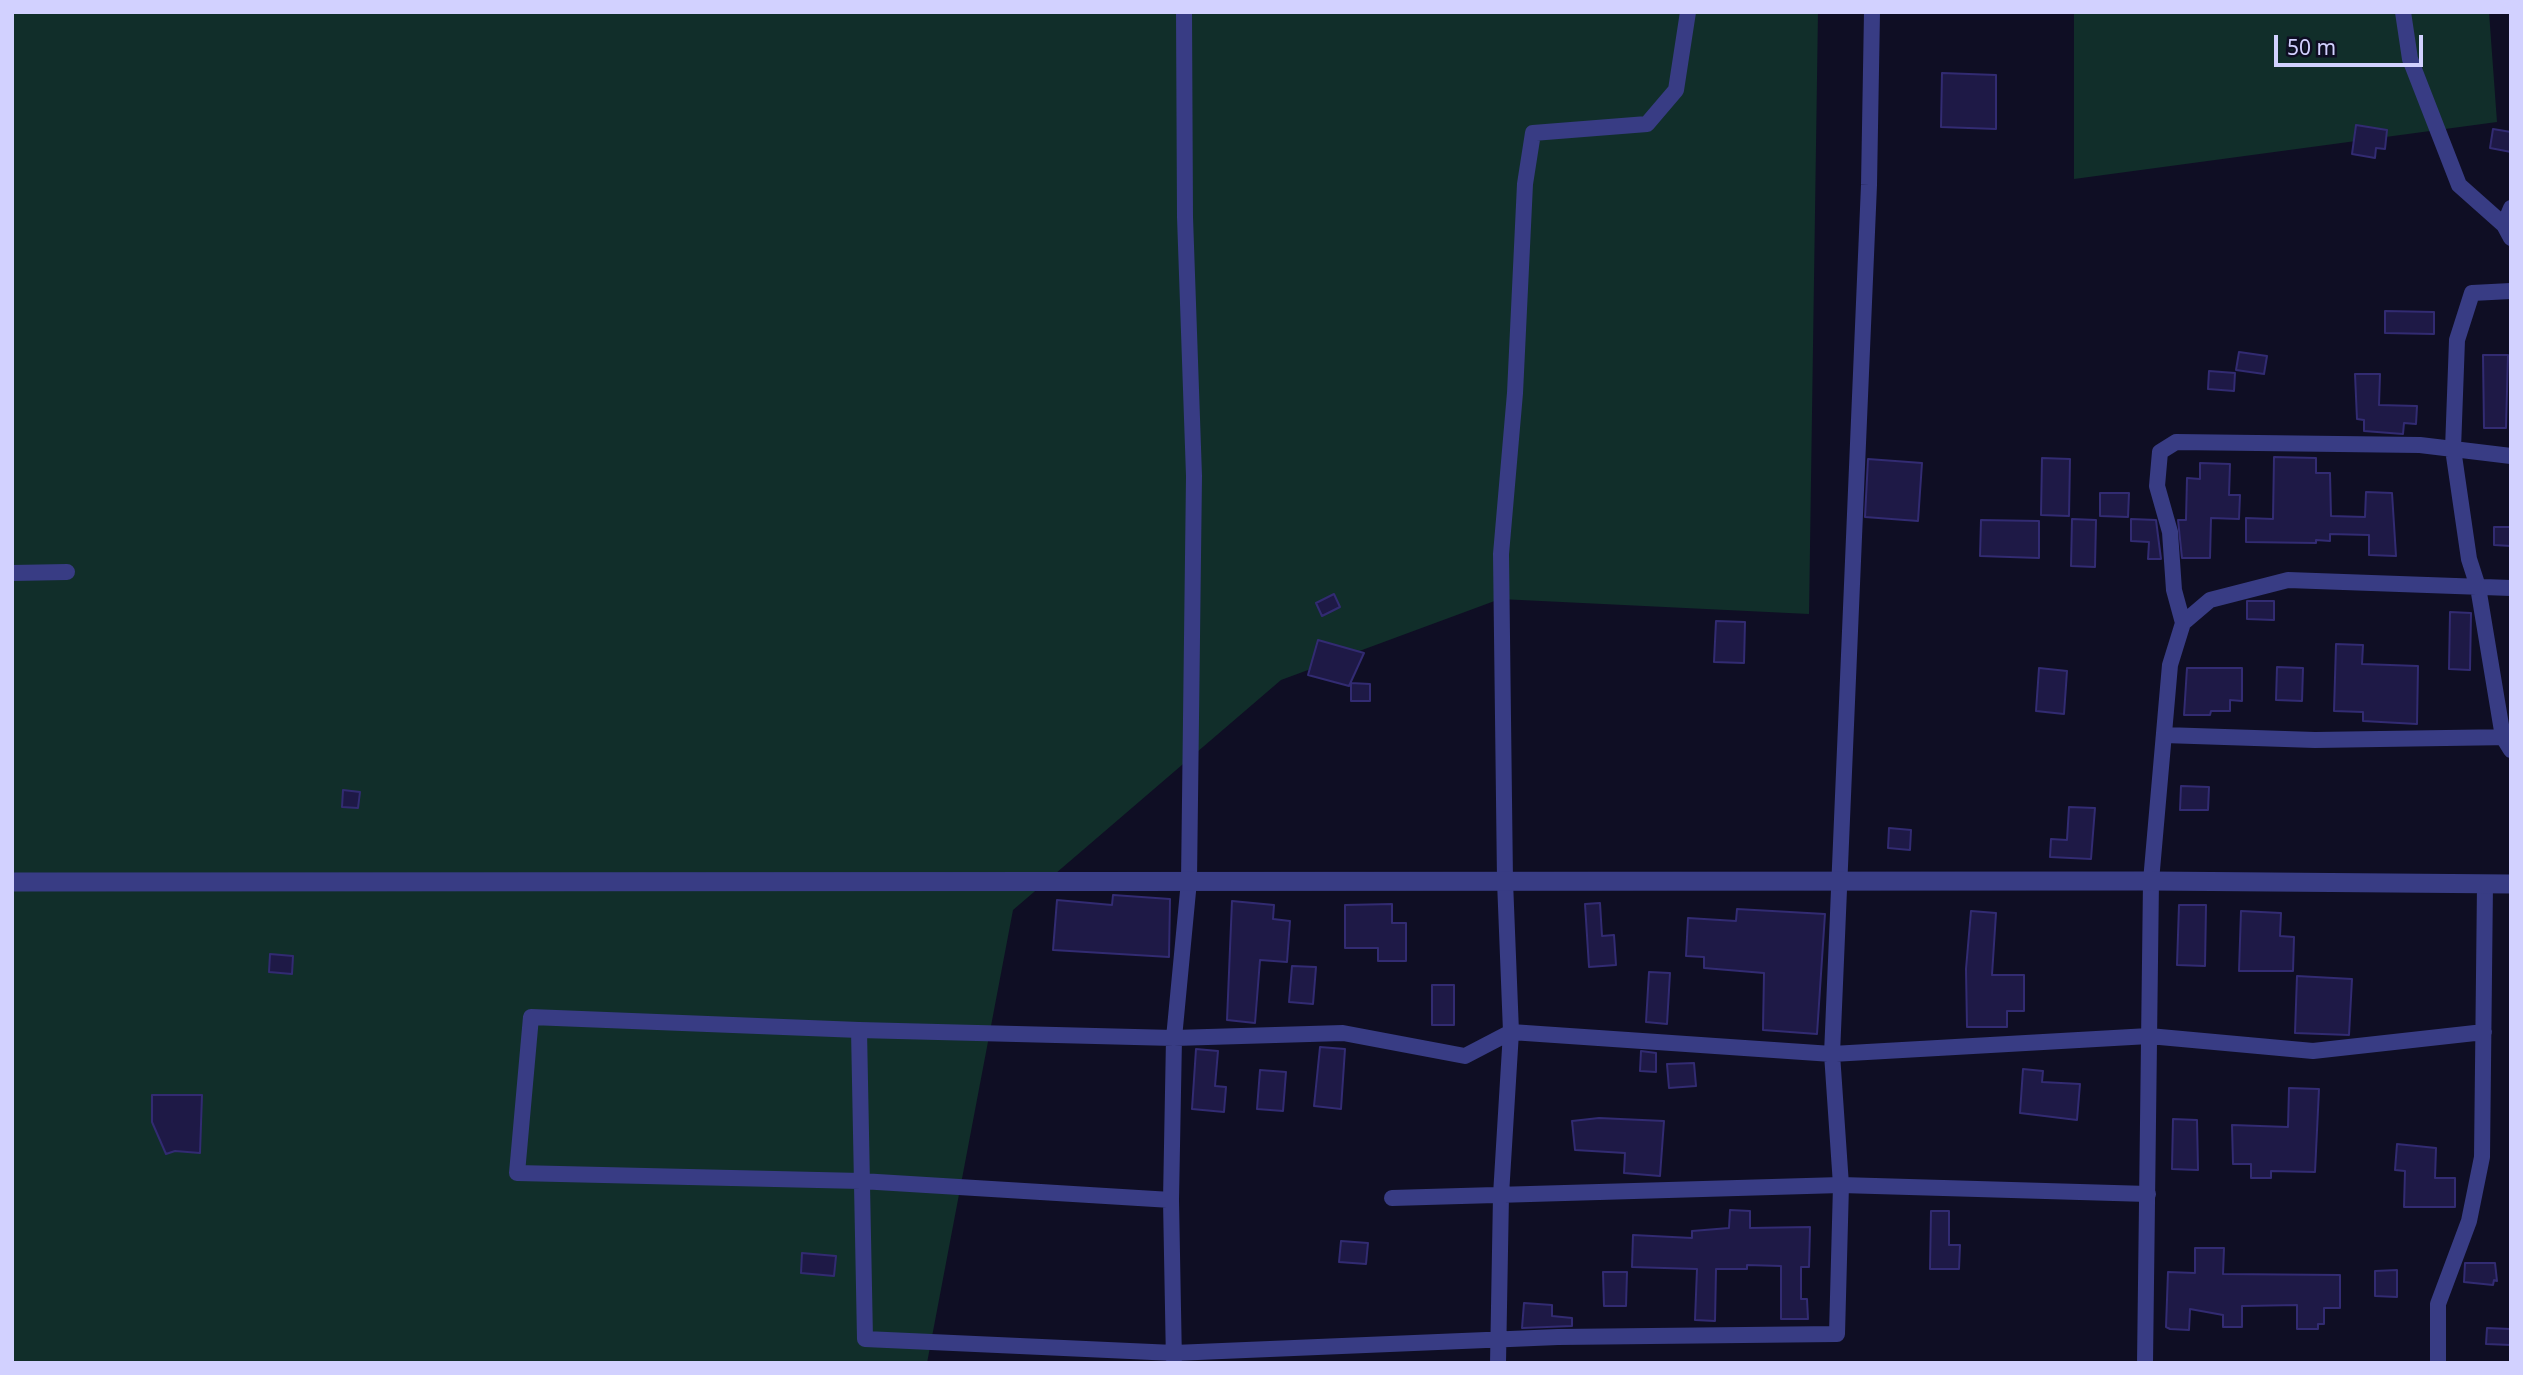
<!DOCTYPE html>
<html>
<head>
<meta charset="utf-8">
<style>
	body { margin:0 }
	#map { position:relative; width:2523px; height:1375px; overflow:hidden; background:#0f0e24; font-family:"Noto Sans",sans-serif }
	canvas { display:block }
	.frame { position:absolute; inset:0; border:14px solid #d2d1ff; pointer-events:none }
	.scale { position:absolute; left:2274px; top:35px; width:149px; height:32px; box-sizing:border-box; border:4px solid #d2d1ff; border-top:0; padding-left:9px; font-size:21px; line-height:24px; white-space:nowrap; color:#d2d1ff; -webkit-text-stroke:5px #0f0e24; paint-order:stroke }
</style>
</head>
<body>
<div id="map">
<canvas width="2523" height="1375"></canvas>
<div class="frame"></div>
<div class="scale">50 m</div>
</div>
<script>
const c = document.querySelector('canvas').getContext('2d');
c.lineJoin = 'round';
function fillPath(path, color) {
  c.fillStyle = color;
  c.fill(path, 'evenodd');
}
function stroke(path, color, width, dash) {
  c.strokeStyle = color;
  c.lineWidth = width;
  c.lineCap = dash ? 'butt' : 'round';
  c.setLineDash(dash || []);
  c.stroke(path);
}
const green = new Path2D(`
	M12 12H1818L1809 614 1500 599 1281 680 1013 910 927 1363H12Z
	M2074 12H2489L2497 122 2074 179Z`);
const building = new Path2D(`
	M1942 73 1996 75V129L1941 127Z
	M2356 125 2387 130 2385 149 2376 148 2375 158 2352 154Z
	M2493 129 2511 132V152L2490 148Z
	M2385 311 2434 312V334L2385 333Z
	M2239 352 2267 356 2264 374 2236 370Z
	M2483 355H2508L2506 428H2484Z
	M2209 371 2235 373 2234 391 2208 389Z
	M2355 374H2380L2379 405 2417 406 2416 424 2404 423 2403 434 2364 431V420L2357 419Z
	M2274 457 2316 458V473H2330L2331 516 2365 517 2366 492 2392 493 2396 556 2369 555V535L2330 534V541L2316 540V543L2246 542V518L2273 519Z
	M2042 458 2070 459 2069 516 2041 515Z
	M1868 459 1922 463 1918 521 1865 517Z
	M2200 463 2230 464 2229 495H2240L2239 519 2211 518 2210 558H2182L2178 520H2186L2187 478 2200 479Z
	M2100 493H2129L2128 517 2100 516Z
	M2072 519 2096 520 2095 567 2071 566Z
	M2131 519 2156 520 2161 559H2148L2149 542 2131 541Z
	M1981 520 2039 521V558L1980 556Z
	M2494 527H2511V546L2494 545Z
	M1334 594 1340 607 1322 616 1316 603Z
	M2247 601H2274V620L2247 619Z
	M2450 612 2471 613 2470 670 2449 669Z
	M1716 621 1745 622 1744 663 1714 662Z
	M1318 640 1364 653 1349 686 1308 675Z
	M2336 644 2363 645 2362 664 2418 666 2417 724 2363 721V712L2334 711Z
	M2277 667 2303 668 2302 701 2276 700Z
	M2039 668 2067 671 2064 714 2036 711Z
	M2187 668H2242V701L2230 700V711H2211L2210 715H2184Z
	M1351 683 1370 684V701H1351Z
	M2181 786 2209 787 2208 810H2180Z
	M343 790 360 792 358 808 342 807Z
	M2069 807 2095 808 2091 859 2050 857 2051 839 2067 840Z
	M1889 828 1911 830 1910 850 1888 848Z
	M1113 895 1170 899 1169 957 1053 950 1057 900 1112 905Z
	M1232 901 1274 905 1273 919 1290 921 1287 962 1260 960 1255 1023 1227 1020Z
	M1600 903 1602 936 1614 935 1616 965 1589 967 1585 904Z
	M1392 904V923H1406V961H1378V948H1345V905Z
	M2179 905H2206L2205 966 2177 965Z
	M1737 909 1825 914 1817 1034 1763 1030 1764 973 1704 968V957L1686 956 1688 918 1736 921Z
	M1971 911 1996 913 1992 975H2024V1011H2007V1027H1967L1966 969Z
	M2241 911 2281 913 2280 936 2294 937 2293 971H2239Z
	M270 954 293 956 292 974 269 972Z
	M1292 966 1316 967 1313 1004 1289 1002Z
	M1649 972 1670 973 1667 1024 1646 1022Z
	M2297 976 2352 979 2349 1035 2295 1033Z
	M1432 985H1454V1025H1432Z
	M1320 1047 1345 1049 1341 1109 1314 1106Z
	M1196 1049 1218 1051 1215 1086 1226 1087 1224 1112 1192 1109Z
	M1641 1051 1656 1053V1072L1640 1071Z
	M1694 1063 1696 1086 1669 1088 1667 1064Z
	M2023 1069 2043 1071 2042 1082 2080 1084 2077 1120 2020 1113Z
	M1260 1070 1286 1072 1283 1111 1257 1109Z
	M2289 1088 2319 1089 2315 1172 2271 1171V1178H2251V1164H2233L2232 1125 2288 1127Z
	M152 1095H202L200 1153 175 1151 166 1154 152 1122Z
	M1599 1118 1664 1121 1660 1176 1624 1173 1625 1153 1575 1150 1572 1121Z
	M2173 1119 2197 1120 2198 1170 2172 1169Z
	M2397 1144 2436 1148 2435 1178H2455V1207H2404L2405 1171 2395 1170Z
	M1730 1210 1750 1211V1228L1810 1227 1809 1267H1801V1299H1807L1808 1319H1781V1266L1747 1265V1269H1716L1715 1321 1695 1320 1697 1269 1632 1267 1633 1235 1692 1238V1231L1729 1228Z
	M1931 1211H1949V1245H1960L1959 1269H1930Z
	M1341 1241 1368 1243 1366 1264 1339 1262Z
	M2195 1248H2224L2223 1274 2340 1275V1308H2324V1324H2318V1329H2297V1305L2242 1306V1327H2223V1315L2190 1309 2189 1330 2170 1329 2166 1327 2168 1272 2195 1273Z
	M802 1253 836 1256 834 1276 801 1273Z
	M2465 1263H2495L2497 1281 2494 1280 2493 1285 2464 1282Z
	M2397 1270V1297L2375 1296V1271Z
	M1603 1272H1627L1626 1306H1604Z
	M1524 1303 1552 1305V1316L1572 1318V1326L1522 1328Z
	M2487 1328 2511 1329V1345L2486 1344Z`);
const minor = new Path2D(`
	M2403 12 2410 59 2459 185 2504 225 2511 238
	M2504 225 2511 208
	M2511 291 2472 293 2457 340 2453 449 2469 559 2478 587 2503 737 2511 750
	M12 573 67 572
	M2183 623 2174 590 2170 532 2157 486 2160 452 2176 442 2420 445 2511 456
	M2164 735 2315 740 2511 737
	M859 1030 865 1339 1174 1353 1558 1337 1837 1334 1841 1185 1832 1054 1869 185 1872 12
	M1392 1198 1841 1185 2148 1194
	M1171 1200 861 1181 517 1173 531 1017 859 1030 1174 1038 1343 1033 1465 1056 1511 1032 1832 1054 2149 1036 2313 1051 2484 1032
	M1174 1363 1171 1200 1174 1038 1189 881 1194 476 1185 217 1184 12
	M1498 1363 1501 1195 1511 1032 1505 881 1501 554 1515 393 1525 184 1533 133 1647 124 1676 90 1688 12
	M2145 1363 2151 881 2170 665 2183 623 2210 600 2288 580 2511 588
	M2438 1363V1304L2469 1221 2482 1157 2485 884`);
const tertiary = new Path2D(`
	M12 882 2151 881 2511 884`);
fillPath(green, '#112e2a');
fillPath(building, '#1e1946');
stroke(building, '#322b72', 2);
stroke(minor, '#383c84', 16);
stroke(tertiary, '#383c84', 19);
</script>
</body>
</html>
